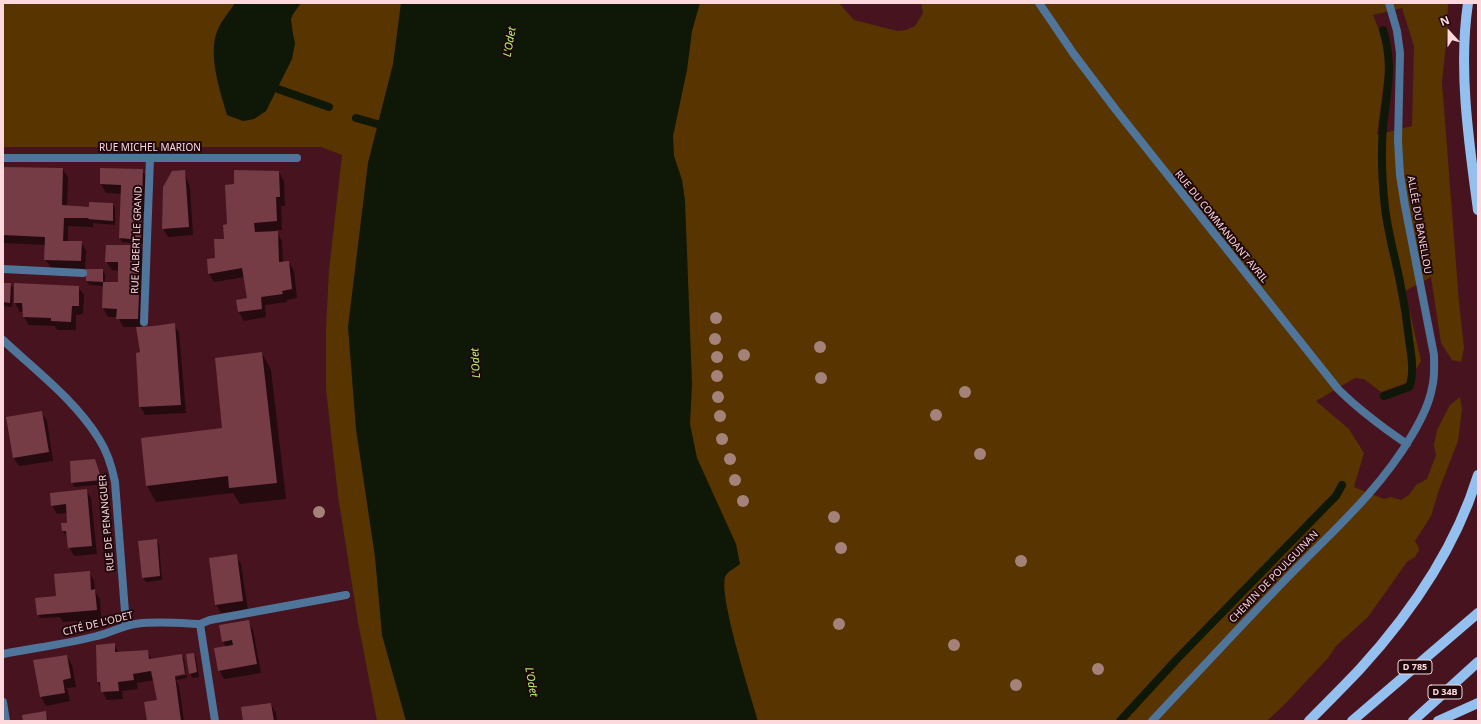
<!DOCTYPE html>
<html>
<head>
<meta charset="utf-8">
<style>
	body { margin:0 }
	#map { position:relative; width:1481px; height:724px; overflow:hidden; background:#47131f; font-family:"Noto Sans",sans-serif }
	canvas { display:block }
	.frame { position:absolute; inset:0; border:4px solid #fdd9dd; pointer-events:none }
	.north { position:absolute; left:1429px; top:12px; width:40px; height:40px; -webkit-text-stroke:3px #1f080d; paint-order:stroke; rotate:339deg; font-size:11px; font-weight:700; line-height:16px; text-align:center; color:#fdd9dd }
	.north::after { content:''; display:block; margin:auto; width:14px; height:18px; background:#fdd9dd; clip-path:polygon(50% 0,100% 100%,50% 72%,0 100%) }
</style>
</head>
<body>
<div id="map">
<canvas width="1481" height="724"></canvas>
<div class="frame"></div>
<div class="north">N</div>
</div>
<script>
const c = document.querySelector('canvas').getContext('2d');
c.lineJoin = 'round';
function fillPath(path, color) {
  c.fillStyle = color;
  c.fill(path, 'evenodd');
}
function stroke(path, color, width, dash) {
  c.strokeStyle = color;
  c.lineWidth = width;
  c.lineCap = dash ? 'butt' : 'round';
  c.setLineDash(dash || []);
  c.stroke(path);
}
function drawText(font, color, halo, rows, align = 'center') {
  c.font = font + ' "Noto Sans",sans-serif';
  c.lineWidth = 4;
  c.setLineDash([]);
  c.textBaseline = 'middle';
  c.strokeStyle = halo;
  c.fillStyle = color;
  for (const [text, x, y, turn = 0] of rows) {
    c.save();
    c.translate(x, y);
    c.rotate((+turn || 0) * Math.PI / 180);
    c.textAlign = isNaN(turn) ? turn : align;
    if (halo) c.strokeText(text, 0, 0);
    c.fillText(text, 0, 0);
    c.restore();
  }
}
const green = new Path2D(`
	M3 3H453L482 721H377L358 622 338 496 326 389V329L329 270 342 155 321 147H3Z
	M585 3H839L854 20 897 31 906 30 915 26 923 13 921 3H1448L1447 35 1442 82 1459 302 1464 348 1461 362 1452 360 1441 343 1431 277 1405 291 1421 361 1409 382 1381 392 1364 379 1355 378 1316 401 1349 429 1364 453 1354 487 1384 499 1391 497 1401 500 1409 495 1416 485 1427 479 1436 455 1434 445 1437 430 1450 405 1460 397 1462 409 1458 441 1439 490 1431 516 1415 541 1418 546 1419 550 1415 557 1407 562 1368 617 1336 646 1328 658 1285 704 1267 721H591ZM1402 8 1414 46 1412 126 1377 135 1387 57 1382 37 1373 15Z`);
const water = new Path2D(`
	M235 3H301L293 14 291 19 293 34 295 43 292 59 266 111 254 119 243 121 227 115C220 90 207 54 218 29 222 20 230 11 235 3Z
	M401 3H700L692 31 687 70 673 136 674 156 682 180 685 200 692 384 690 424 697 458 736 544 740 564C736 567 729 571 726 575 716 590 752 699 758 721H406L382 635 375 557 356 429 348 327 368 163 393 64Z`);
const shadow = new Path2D(`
	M3 168 63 169 68 178 67 206 88 208 113 204 115 208V225L93 223V227L68 226V242H81L86 251 85 270 51 268 45 259 46 245 3 243Z
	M101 169 142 170 147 179 146 213 143 212V244L122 242 120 238 121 194 106 193 101 184Z
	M184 172 190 187 193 235 168 237 163 228Z
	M279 172 284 181 285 206H281L282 230H276L282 241 283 263 289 262 294 271 297 298 287 300V302L265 305 266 317 244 321 239 312 237 301 248 299 245 277 214 282 209 274 226 240 235 185Z
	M140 246 145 255 142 328 174 324 179 333 186 413 145 415 140 406 141 353 137 327H123L118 317H108L103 308 104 286 89 285 87 281V270H102L105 274V283H119V271L112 270 106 261Z
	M3 284H10L13 288 12 307 3 306Z
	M78 287 84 295 83 314 76 315V330H57L55 326 29 325 24 317V312H20L15 303Z
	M262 353 271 370 286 499 240 504 233 493 156 502 147 486 142 439 223 429Z
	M42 413 47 421 53 461 19 466 13 457Z
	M95 460 104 484 74 487 72 482Z
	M86 490 91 498 97 554 74 556 69 547 68 539 63 531 69 524 68 513 57 514 52 505Z
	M156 540 159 544 162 580 146 582 143 578Z
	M236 556 241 564 248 610 221 613 216 604Z
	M89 572 94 581 95 591 100 599 101 619 63 622 60 617 40 618 38 614Z
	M248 621 253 630 261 673 224 679 219 670 226 647 223 641Z
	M114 644 119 653 147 651 152 660 182 655 184 659 186 673 154 678 156 680 187 675V678L176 680 179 686 184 721H148L158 701 154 680 137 683 138 689 122 691 123 699 107 700 98 682 97 646Z
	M194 654 196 658 199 677 192 678 190 672Z
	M67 656 72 665 76 687 67 688 70 701 46 706 41 697Z
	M271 704 276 713 277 721H244Z
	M46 712 48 721H24Z`);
const stream = new Path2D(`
	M1383 30C1394 65 1387 91 1383 126 1381 153 1382 181 1385 208 1388 233 1395 257 1400 282 1404 301 1407 320 1409 339 1411 354 1415 373 1409 387L1384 396
	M278 89 329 107
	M356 118 388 127
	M1120 721 1178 658 1328 504 1336 496 1342 485`);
const building = new Path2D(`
	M3 167 63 168 62 205 89 207V202L113 203V221L88 219 89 218H64L63 241H82L81 261 44 260 45 237 3 235Z
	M100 168 143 169 141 240 119 238 121 185 100 184Z
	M185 170 189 227 162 229 163 187 172 171Z
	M234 170 279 171 280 197H276L277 221 254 223 255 232 278 231 279 262 289 261 292 289 282 291 283 294 261 297 262 309 238 312 236 300 247 298 242 268 208 274 207 259 215 258 214 239H224L223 225 227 224 225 185 234 184Z
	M106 245H141L138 319H116L117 309 102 308 103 282 86 281V269H103V282H118V262H105Z
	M3 283H11L10 303 3 302Z
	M14 283 79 286V306H72L71 322 51 321V318L23 317 22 303H14Z
	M175 323 181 405 139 407 136 353 140 352 136 327 154 326Z
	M262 352 277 483 229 488 228 476 146 486 141 438 222 428 215 358Z
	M42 411 49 452 13 458 6 417Z
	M95 459 102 480 71 483 70 461Z
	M87 489 92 546 68 548 66 531H62L61 523H67L66 504 51 506 50 493Z
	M157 539 160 576 142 578 138 541Z
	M237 554 243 601 215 605 209 558Z
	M90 571 91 590 95 589 97 610 37 615 35 598 56 596 54 574Z
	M249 620 257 664 218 671 214 648 233 645 232 640 222 642 219 625Z
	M115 643V652L148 650 149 659 182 654 185 674 175 676 181 721H147L144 702 157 700 151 671 133 674 134 680 118 682 119 691 101 692 100 682H97L96 645Z
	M194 653 197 672 189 674 186 654Z
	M67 655 71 678 63 680 65 693 40 697 33 660Z
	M271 703 274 721H243L241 707Z
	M46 711 47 721H23L22 715Z`);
const service = new Path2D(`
	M200 624 210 620 346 595`);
const minor = new Path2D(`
	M1039 3 1073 53 1116 110 1338 389C1359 410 1382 427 1407 444
	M3 158H297
	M3 269 83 273
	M144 322 150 158
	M3 340C36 371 75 400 99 439 108 453 112 467 115 482L126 625
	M3 654C34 648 66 644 97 636 110 633 122 626 135 624 156 621 178 623 200 624L215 721
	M3 702 6 721
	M1152 721C1195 675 1239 628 1283 582 1328 535 1379 492 1412 435 1421 420 1429 405 1432 388 1435 377 1434 366 1434 355L1405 206 1400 175 1398 141 1400 53 1397 31 1389 3`);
const primary = new Path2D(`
	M1468 3C1458 70 1469 143 1478 210
	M1309 721C1326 704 1344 686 1360 669 1411 613 1456 547 1478 475
	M1352 721 1478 613
	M1413 721 1478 662
	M1438 721 1478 703`);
const trees = [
	[716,318],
	[715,339],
	[820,347],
	[744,355],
	[717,357],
	[717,376],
	[821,378],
	[965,392],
	[718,397],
	[936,415],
	[720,416],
	[722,439],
	[980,454],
	[730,459],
	[735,480],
	[743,501],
	[319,512],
	[834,517],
	[841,548],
	[1021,561],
	[839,624],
	[954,645],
	[1098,669],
	[1016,685]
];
const shields = [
	[1415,667,34],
	[1445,692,34]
];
const shieldNames = [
	["D 785",1415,667],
	["D 34B",1445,692]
];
const streetNames = [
	["RUE MICHEL MARION",150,148],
	["ALLÉE DU BANELLOU",1419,225,80],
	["RUE DU COMMANDANT AVRIL",1221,227,51],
	["RUE ALBERT LE GRAND",137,240,-88],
	["RUE DE PENANGUER",107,523,-95],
	["CHEMIN DE POULGUINAN",1274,577,-46],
	["CITÉ DE L'ODET",98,624,-14]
];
const waterNames = [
	["L'Odet",510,42,-80],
	["L'Odet",476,363,-93],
	["L'Odet",531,682,80]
];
fillPath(green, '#573400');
fillPath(water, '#0f1707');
fillPath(shadow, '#0007');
stroke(stream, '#0f1707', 8);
fillPath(building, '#753c46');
stroke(service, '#50759a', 8);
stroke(minor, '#50759a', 8);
stroke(primary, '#94c0ef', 10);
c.fillStyle = '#a4827a';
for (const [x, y] of trees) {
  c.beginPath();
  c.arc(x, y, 6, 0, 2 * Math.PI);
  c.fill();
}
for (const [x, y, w] of shields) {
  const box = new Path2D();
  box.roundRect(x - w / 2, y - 7, w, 14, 3);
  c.fillStyle = '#1f080d';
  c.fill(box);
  stroke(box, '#fdd9dd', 1);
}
drawText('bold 9px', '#fdd9dd', null, shieldNames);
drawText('10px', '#fdd9dd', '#1f080d', streetNames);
drawText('italic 11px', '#b8fa67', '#1f080d', waterNames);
</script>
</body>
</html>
